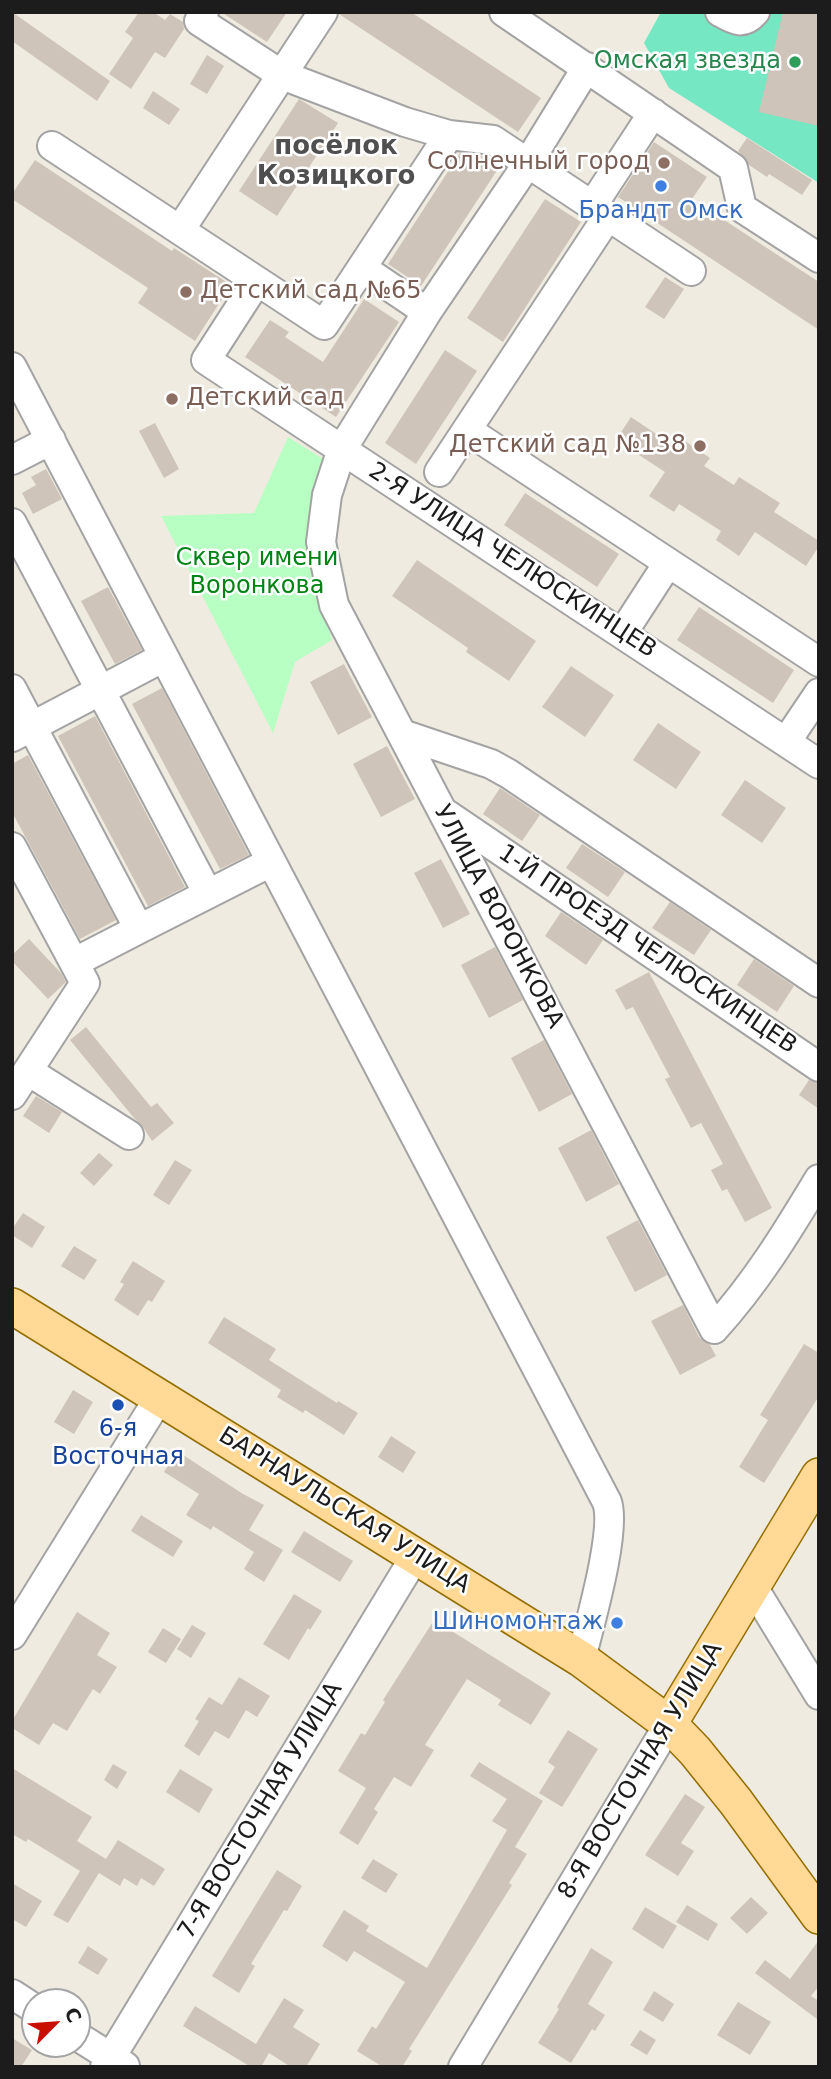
<!DOCTYPE html>
<html>
<head>
<meta charset="utf-8">
<style>
	body { margin:0 }
	#map { position:relative; width:831px; height:2079px; overflow:hidden; background:#efebe0; font-family:"DejaVu Sans",sans-serif }
	canvas { display:block }
	.frame { position:absolute; inset:0; border:14px solid #1c1c1c; pointer-events:none }
	.north { position:absolute; left:21px; top:1988px; width:70px; height:70px; box-sizing:border-box; background:#fff; border:2px solid #a4a4a4; border-radius:50%; rotate:65deg; font-size:19px; font-weight:700; line-height:28px; text-align:center; color:#1c1c1c }
	.north::after { content:''; display:block; margin:auto; width:24px; height:32px; background:#c80f00; clip-path:polygon(50% 0,100% 100%,50% 72%,0 100%) }
</style>
</head>
<body>
<div id="map">
<canvas width="831" height="2079"></canvas>
<div class="frame"></div>
<div class="north">С</div>
</div>
<script>
const c = document.querySelector('canvas').getContext('2d');
c.lineJoin = 'round';
function fillPath(path, color) {
  c.fillStyle = color;
  c.fill(path, 'evenodd');
}
function stroke(path, color, width, dash) {
  c.strokeStyle = color;
  c.lineWidth = width;
  c.lineCap = dash ? 'butt' : 'round';
  c.setLineDash(dash || []);
  c.stroke(path);
}
function drawText(font, color, halo, rows, align = 'center') {
  c.font = font + ' "DejaVu Sans",sans-serif';
  c.lineWidth = 5;
  c.setLineDash([]);
  c.textBaseline = 'middle';
  c.strokeStyle = halo;
  c.fillStyle = color;
  for (const [text, x, y, turn = 0] of rows) {
    c.save();
    c.translate(x, y);
    c.rotate((+turn || 0) * Math.PI / 180);
    c.textAlign = isNaN(turn) ? turn : align;
    if (halo) c.strokeText(text, 0, 0);
    c.fillText(text, 0, 0);
    c.restore();
  }
}
const park = new Path2D(`
	M288 437 331 464 321 605 332 640 295 662 273 733 161 516 254 513Z`);
const pitch = new Path2D(`
	M661 12H819V183L669 88 644 43Z`);
const building = new Path2D(`
	M12 12 110 81 97 101 12 41Z
	M139 12H153L165 20 170 14 183 22 184 29 165 58 155 52 131 89 109 74 133 38 125 32Z
	M221 12H287L267 42Z
	M340 12H411L541 98 518 132 339 14Z
	M783 12H819V126L759 112Z
	M207 55 224 66 207 94 190 84Z
	M153 91 180 109 169 125 143 108Z
	M299 99 338 123 277 216 239 191Z
	M747 138 812 180 802 195 769 174 767 177 749 165 738 151Z
	M654 142 707 177 692 199 819 282V330L618 197Z
	M460 153 484 156 500 166 421 286 388 264Z
	M35 160 172 251 174 248 231 285 195 341 138 303 148 288 12 199V194Z
	M545 199 581 222 503 342 467 318Z
	M665 277 684 289 664 319 645 307Z
	M364 299 399 322 336 417 245 357 270 320 289 332 285 337 323 362Z
	M445 350 477 371 416 464 385 443Z
	M631 417 680 450 685 441 710 458 704 466 734 485 739 477 780 503 774 512 819 541V546L806 566 755 532 739 556 716 540 721 531 679 504 674 512 649 496 665 472 616 440Z
	M155 423 179 469 164 478 139 431Z
	M46 469 62 499 33 514 22 493 36 485 31 477Z
	M525 493 619 554 597 587 504 525Z
	M417 560 536 641 509 681 466 652 468 648 392 596Z
	M108 587 142 650 115 664 81 601Z
	M699 607 794 670 773 703 677 640Z
	M344 664 372 717 338 735 310 682Z
	M571 666 614 695 585 737 542 707Z
	M162 688 249 855 220 869 132 704Z
	M95 716 185 887 148 906 58 736Z
	M658 723 701 752 676 789 633 760Z
	M387 746 415 799 381 817 353 764Z
	M28 755 116 920 80 939 12 812V764Z
	M745 780 786 808 762 843 721 815Z
	M500 788 540 815 522 841 483 814Z
	M582 844 625 872 608 897 566 868Z
	M441 859 470 914 443 928 414 873Z
	M670 902 711 930 694 955 652 928Z
	M561 912 603 940 586 965 545 936Z
	M29 939 61 973 66 982 48 999 12 961V955Z
	M495 947 523 1000 489 1018 461 965Z
	M754 959 794 986 777 1012 737 985Z
	M649 972 772 1208 745 1222 727 1189 722 1191 711 1170 723 1164 701 1123 691 1128 665 1079 670 1077 633 1007 626 1010 615 990Z
	M86 1027 151 1107 157 1103 174 1123 152 1141 143 1127 134 1118 70 1040Z
	M544 1040 572 1094 539 1112 511 1058Z
	M809 1080 819 1083V1109L799 1095Z
	M36 1096 62 1112 49 1133 23 1116Z
	M591 1130 619 1184 586 1202 558 1148Z
	M99 1153 113 1165 94 1186 80 1173Z
	M175 1160 192 1170 169 1205 153 1195Z
	M23 1213 45 1227 32 1248 12 1235V1229Z
	M638 1220 667 1275 635 1292 606 1237Z
	M74 1246 97 1260 84 1280 61 1266Z
	M133 1261 165 1281 152 1302 148 1300 138 1316 114 1300 124 1284 120 1282Z
	M683 1305 699 1337 710 1345 716 1356 680 1375 651 1321Z
	M224 1317 276 1349 269 1360 337 1403 338 1401 358 1413 344 1435 305 1410 303 1413 277 1397 281 1390 208 1343Z
	M804 1344 819 1353V1396L764 1483 739 1467 768 1420 760 1415Z
	M73 1390 93 1402 74 1434 54 1422Z
	M391 1436 416 1452 403 1473 378 1457Z
	M177 1451 243 1494 264 1505 249 1530 283 1550 264 1582 244 1569 254 1552 213 1526 211 1530 186 1515 199 1494 164 1472Z
	M141 1515 183 1541 173 1557 131 1531Z
	M304 1531 353 1561 340 1582 291 1552Z
	M294 1594 322 1611 310 1630 308 1628 289 1660 263 1644Z
	M77 1612 110 1633 97 1655 117 1667 100 1694 93 1689 67 1731 53 1723 39 1745 12 1728V1721Z
	M434 1620 551 1693 531 1725 498 1705 501 1700 467 1679 425 1745 434 1750 411 1787 394 1777 374 1809 378 1812 358 1845 339 1833 366 1788 338 1771 361 1733 365 1735 385 1702 383 1700Z
	M192 1625 206 1633 191 1658 177 1649Z
	M163 1628 181 1639 166 1663 148 1652Z
	M239 1677 270 1696 257 1717 246 1710 229 1739 215 1731 199 1756 184 1746 199 1721 195 1719 209 1697 222 1705Z
	M568 1730 598 1749 562 1807 539 1793 555 1767 548 1762Z
	M479 1762 543 1801 515 1847 527 1854 509 1883 512 1885 409 2049 412 2051 402 2067H383L357 2051 372 2026 376 2029 405 1982 354 1951 347 1962 322 1946 344 1910 369 1926 366 1931 427 1968 507 1830 492 1821 507 1799 470 1776Z
	M113 1764 127 1772 117 1789 104 1780Z
	M12 1768 92 1817 77 1841 106 1859 118 1840 165 1869 154 1886 141 1878 137 1886 124 1878 120 1886 99 1873 68 1923 53 1915 80 1871 28 1839 26 1842 12 1834Z
	M180 1769 213 1789 199 1813 166 1792Z
	M685 1794 705 1807 681 1843 694 1851 678 1876 645 1855Z
	M373 1859 398 1874 386 1893 361 1878Z
	M277 1870 302 1886 287 1911 284 1910 251 1964 255 1966 239 1993 212 1976Z
	M12 1883 42 1901 26 1927 12 1919Z
	M751 1897 768 1913 747 1934 730 1918Z
	M687 1905 718 1924 708 1941 676 1922Z
	M645 1907 677 1926 663 1949 632 1929Z
	M819 1940V1986L811 1996 819 2001 817 2019 755 1973 765 1960 790 1979Z
	M88 1946 108 1959 98 1975 78 1963Z
	M591 1948 613 1962 588 2004 605 2015 595 2031 592 2029 571 2063 538 2043 559 2009 557 2007Z
	M654 1991 674 2004 663 2022 643 2010Z
	M284 1998 304 2010 293 2027 320 2044 306 2067H291L269 2053 261 2067H251L183 2026 195 2006 256 2044Z
	M738 2002 771 2022 750 2055 717 2035Z
	M640 2030 656 2040 647 2055 630 2045Z
	M12 2038 32 2050 21 2067H12Z`);
const minor = new Path2D(`
	M204 12 199 21 282 75 405 122 449 135 493 140 691 271
	M504 12 733 168 742 208 819 258
	M720 12C734 20 743 26 755 12
	M587 67 528 163 427 312 342 449 327 495 321 542 334 605 714 1329C756 1283 787 1232 819 1179
	M52 146 324 325 449 135
	M592 206 653 113
	M180 230 323 12
	M362 268 427 312
	M257 281 206 360 819 764
	M12 367 607 1502C617 1531 589 1626 581 1659
	M467 430 819 662
	M12 460 51 440
	M439 472 608 216
	M12 523 208 894 139 929
	M622 634 668 563
	M12 689 139 929 75 962
	M402 734 491 764 509 774 819 983
	M12 737 164 657
	M786 742 819 693
	M445 813 819 1067
	M12 847 85 983 12 1095
	M208 894 271 862
	M28 1071 129 1135
	M753 1587 819 1695
	M12 1635 159 1398
	M12 1994 35 2009
	M77 2036 125 2066
	M105 2067 416 1555
	M463 2067 669 1724`);
const major = new Path2D(`
	M12 1306 581 1659 669 1724 695 1751 736 1802 819 1916
	M669 1724 819 1476`);
const markers = [
	[795,62,7,"#2e9e5b"],
	[664,163,7,"#8d6e63"],
	[661,186,7,"#3f7fe0"],
	[186,292,7,"#8d6e63"],
	[172,399,7,"#8d6e63"],
	[700,446,7,"#8d6e63"],
	[118,1405,7,"#1a4fb4"],
	[617,1623,7,"#3f7fe0"]
];
const leisureNames = [
	["Омская звезда",781,62]
];
const educationNames = [
	["Солнечный город",650,163],
	["Детский сад №65",200,292,"left"],
	["Детский сад",186,399,"left"],
	["Детский сад №138",686,446]
];
const shopNames = [
	["Брандт Омск",661,212],
	["Шиномонтаж",603,1623,"right"]
];
const parkNames = [
	["Сквер имени",257,559],
	["Воронкова",257,587]
];
const streetNames = [
	["2-Я УЛИЦА ЧЕЛЮСКИНЦЕВ",512,561,33],
	["УЛИЦА ВОРОНКОВА",498,917,62],
	["1-Й ПРОЕЗД ЧЕЛЮСКИНЦЕВ",647,950,34],
	["БАРНАУЛЬСКАЯ УЛИЦА",344,1511,32],
	["8-Я ВОСТОЧНАЯ УЛИЦА",641,1771,-59],
	["7-Я ВОСТОЧНАЯ УЛИЦА",261,1811,-59]
];
const transitNames = [
	["6-я",118,1430],
	["Восточная",118,1458]
];
const neighbourhoodNames = [
	["посёлок",336,147],
	["Козицкого",336,177]
];
fillPath(park, '#b7ffc2');
fillPath(pitch, '#75e7c3');
fillPath(building, '#cfc4b9');
stroke(minor, '#a3a3a3', 32);
stroke(major, '#946e00', 38);
stroke(minor, '#fff', 28);
stroke(major, '#ffd995', 35);
for (const [x, y, r, color] of markers) {
  const dot = new Path2D();
  dot.arc(x, y, r, 0, 2 * Math.PI);
  c.fillStyle = color;
  c.fill(dot);
  stroke(dot, '#fff', 2.5);
}
drawText('24px', '#27864d', '#fff', leisureNames, 'right');
drawText('24px', '#785e54', '#fff', educationNames, 'right');
drawText('24px', '#366cbe', '#fff', shopNames);
drawText('24px', '#008315', '#fff', parkNames);
drawText('24px', '#1c1c1c', '#fff', streetNames);
drawText('24px', '#164399', '#fff', transitNames);
drawText('bold 26px', '#4f4f4f', '#fff', neighbourhoodNames);
</script>
</body>
</html>
